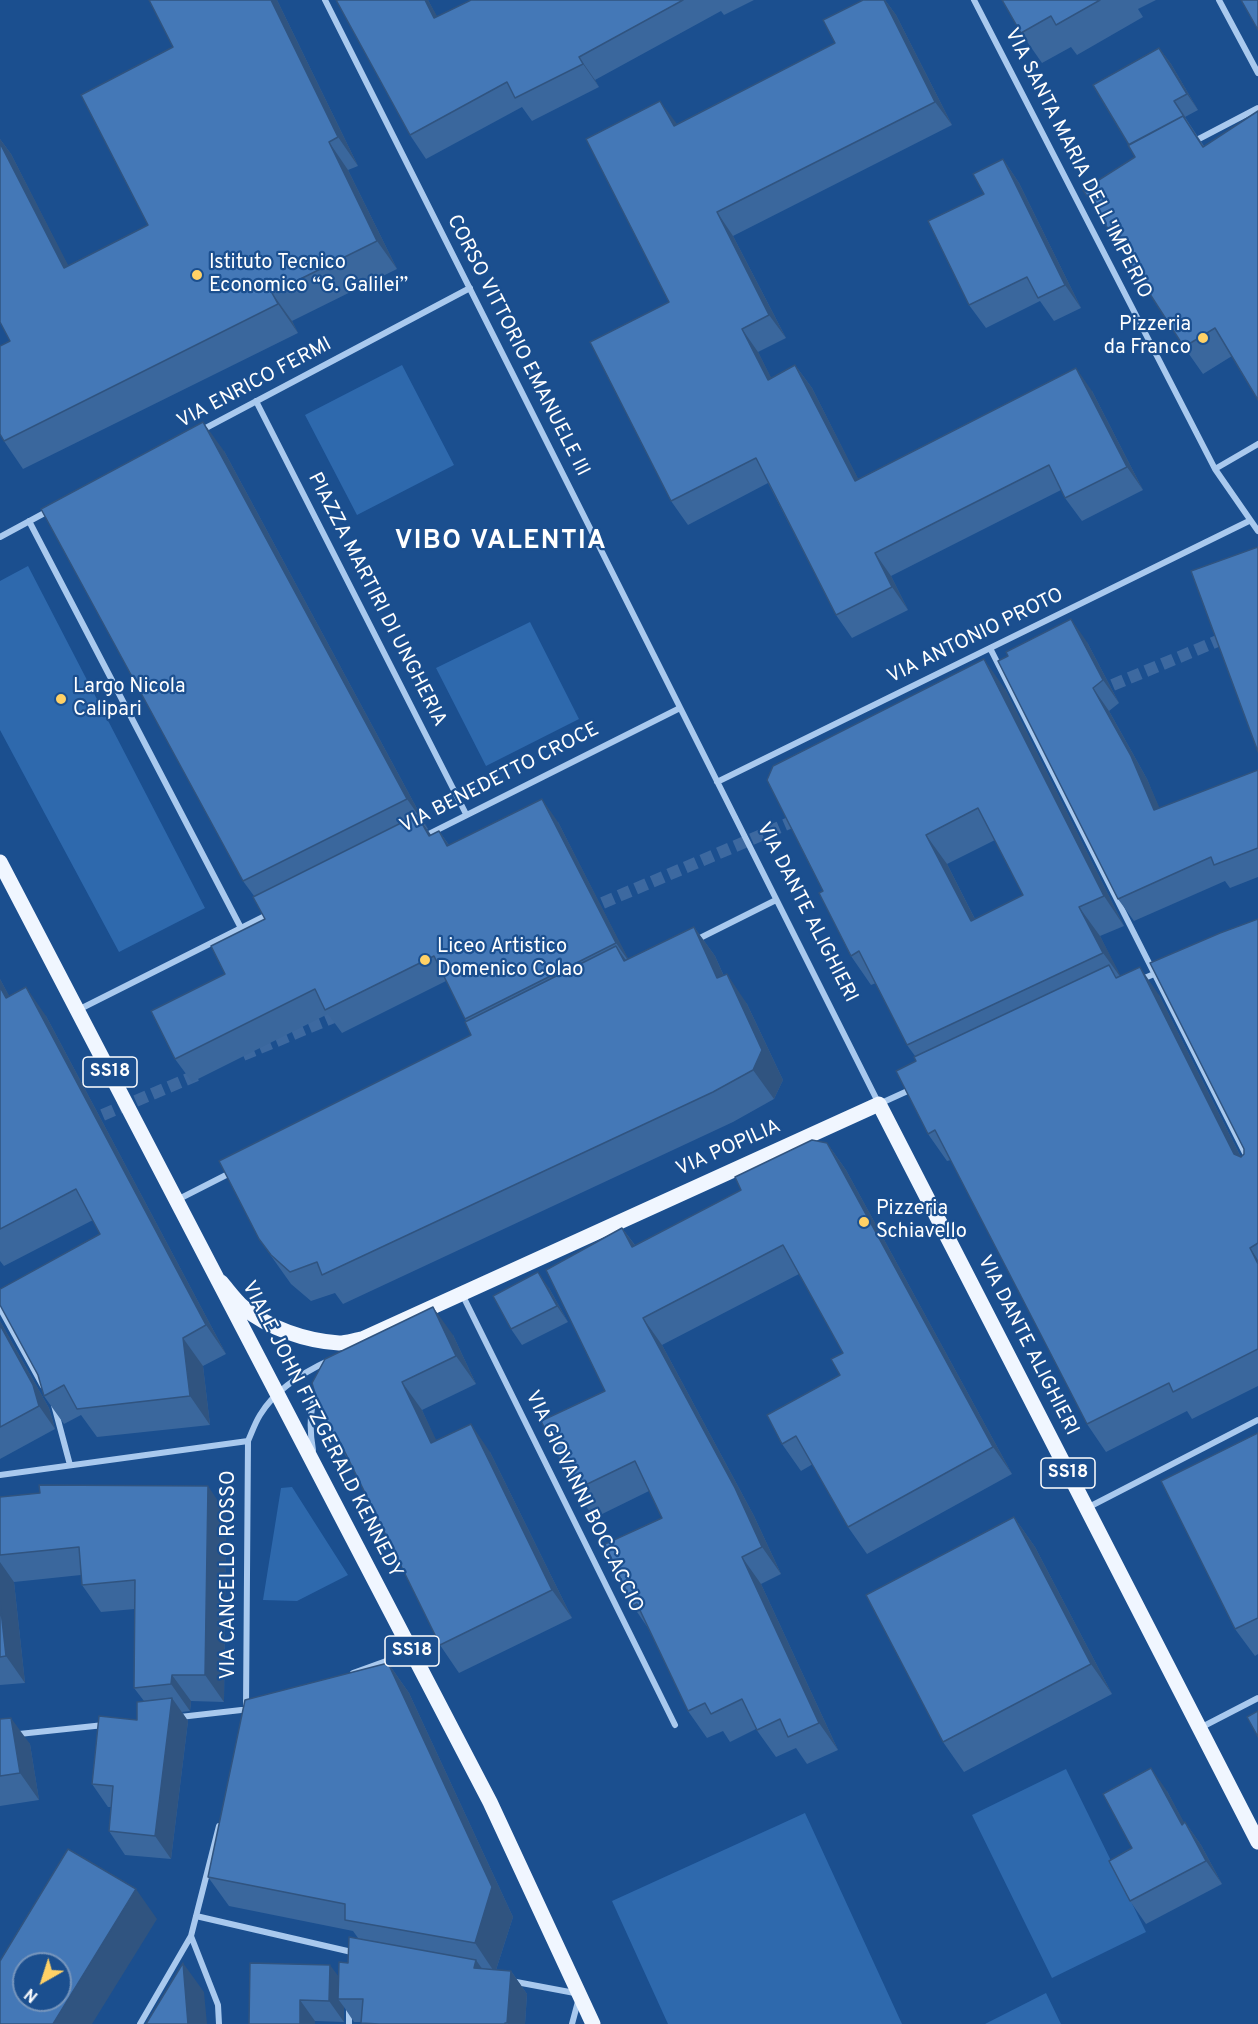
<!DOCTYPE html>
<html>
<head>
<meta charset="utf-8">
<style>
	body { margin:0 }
	#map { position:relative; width:1258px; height:2024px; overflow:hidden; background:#1b4f8f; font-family:Overpass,sans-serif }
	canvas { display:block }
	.north { position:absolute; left:12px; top:1952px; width:60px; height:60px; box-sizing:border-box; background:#1b4f8f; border:2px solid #7695bc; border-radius:50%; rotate:219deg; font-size:16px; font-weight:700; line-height:24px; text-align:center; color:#fff }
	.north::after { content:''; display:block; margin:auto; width:21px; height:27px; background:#ffd166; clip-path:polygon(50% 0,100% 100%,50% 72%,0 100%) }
</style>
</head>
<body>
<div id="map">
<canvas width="1258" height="2024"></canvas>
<div class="north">N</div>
</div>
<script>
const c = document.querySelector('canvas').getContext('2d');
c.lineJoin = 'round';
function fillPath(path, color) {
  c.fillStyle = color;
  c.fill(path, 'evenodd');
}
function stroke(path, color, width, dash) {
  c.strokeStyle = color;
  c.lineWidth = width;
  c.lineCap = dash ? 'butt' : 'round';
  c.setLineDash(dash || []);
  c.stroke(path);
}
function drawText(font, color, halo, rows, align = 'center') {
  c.font = font + ' Overpass,sans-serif';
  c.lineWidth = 4.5;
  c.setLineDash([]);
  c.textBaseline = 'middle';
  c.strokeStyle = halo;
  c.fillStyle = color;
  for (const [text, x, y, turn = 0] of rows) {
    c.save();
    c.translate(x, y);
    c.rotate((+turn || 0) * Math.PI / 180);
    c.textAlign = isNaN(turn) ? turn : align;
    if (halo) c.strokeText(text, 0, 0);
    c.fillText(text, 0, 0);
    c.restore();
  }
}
const green = new Path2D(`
	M402 365 454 465 357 515 305 415Z
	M28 566 205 908 119 952 0 730V581Z
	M530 622 579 719 486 766 436 668Z
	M292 1487 348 1575 297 1601 263 1600 281 1488Z
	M1066 1769 1146 1932 1052 1978 972 1815Z
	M805 1813 902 2024H668L612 1901Z
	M1046 1993 1061 2024H985Z`);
const secondaryTunnel = new Path2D(`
	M1096 692 1258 624
	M586 910 801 818
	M243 1055 346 1012
	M86 1122 202 1073`);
const street = new Path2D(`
	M325 0 879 1104 912 1089
	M974 0 1215 469 1258 531
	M1219 0 1258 73
	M1193 142 1258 108
	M256 401 466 814
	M202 430 470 288
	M1215 469 1258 444
	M29 521 241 928
	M0 537 50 510
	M990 648 1247 1157
	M717 782 1249 521
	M423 837 680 708
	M696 940 776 900
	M1140 980 1161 971
	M78 1010 269 914
	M177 1200 234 1171
	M462 1294 675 1725
	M0 1308 43 1386
	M54 1405 70 1465
	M313 1450C309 1428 309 1408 318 1387
	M0 1475 248 1441
	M1087 1508 1258 1420
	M353 1673 411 1652
	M246 1708 248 1441C252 1432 255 1423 260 1415 275 1390 304 1372 330 1360
	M180 1717 250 1709
	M1200 1728 1258 1698
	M0 1736 104 1725
	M196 1916 356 1953
	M511 1981 580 1994 572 2024
	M140 2024 191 1936
	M219 2024 218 2005 191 1936 219 1826
	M349 2024V2007`);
const primary = new Path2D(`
	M0 862 490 1802 593 2024
	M221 1282C228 1290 235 1300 243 1307 268 1328 306 1341 339 1343 346 1343 355 1340 362 1339L879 1104 1258 1842`);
const wall = new Path2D(`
	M149 0H277L358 166 348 170 397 269 292 321 298 333 23 469 4 441 10 341 0 322V139L11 154 68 266 148 225 173 47Z
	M336 0H428L437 17 471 0H754L724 15 721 11 595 80 599 87 532 121 522 107 426 159 410 135Z
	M863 0H885L896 15 952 125 733 236 786 338 758 352 771 378 795 365 812 388 858 479 1092 391 1143 490 1082 521 1065 498 1061 490 891 576 908 610 852 638 836 615 768 483 688 525 671 501 669 302 677 124 835 43Z
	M1002 0H1156L1138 9 1143 17 1077 55 1071 47 1042 63 1021 33Z
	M1159 48 1171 64 1198 110 1185 117 1204 146 1232 356 1203 374 1184 347 1135 157 1129 145Z
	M1003 159 1019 183 1081 308 1054 321 1040 301 986 328 969 305 984 194Z
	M224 451 428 829H427L431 835 439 831 449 845 558 822 628 959 694 927 715 956 724 976 747 1004 783 1080 774 1099 733 1122 343 1304 335 1293 311 1301 291 1284 259 1239 471 1035 466 1021 446 981 342 1033 328 1014 192 1082 175 1059 225 974 265 919 254 896 243 881Z
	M1087 642 1119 703 1109 711 1147 779 1159 808 1258 770V877L1230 888 1225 881 1134 921 1118 899Z
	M1005 689 1124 926 1100 936 1120 976 1159 995 1241 1157 1244 1154 1258 919V1386L1192 1419 1187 1411 1106 1452 1087 1424 951 1160 947 1161 928 1134 915 1056 907 1045 876 983 871 985 851 956 823 891ZM995 840 1023 895 975 919 947 864Z
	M0 979 9 996 46 1016 226 1354 203 1366 210 1425 97 1437 81 1415 64 1424 44 1396 100 1234 93 1220 4 1266 0 1261Z
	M827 1143 846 1170 1012 1474 867 1554 848 1527 813 1464 801 1471 782 1444 840 1375 843 1353 799 1274 662 1345 754 1516 781 1574 761 1584 838 1750 807 1764 796 1748 776 1757 756 1729 730 1742 723 1731 707 1738 688 1711 648 1628 633 1606 662 1518 649 1491 594 1518 575 1490 605 1391 622 1228 635 1245 741 1190Z
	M549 1288 568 1322 522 1345 511 1329Z
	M0 1321 49 1408 55 1429 0 1459Z
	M453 1335 476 1384 422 1410 436 1441 490 1452 572 1618 459 1673 440 1645 348 1459 334 1439Z
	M1258 1433V1654L1255 1656 1235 1629Z
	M0 1497 226 1513 224 1702 191 1701 190 1711 182 1712 188 1721 171 1859 125 1855 109 1831 111 1807H108L92 1784 137 1720 144 1701 134 1688 135 1609 101 1612 82 1585 81 1575 14 1582 25 1683 0 1685Z
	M1014 1517 1035 1547 1112 1694 964 1772 943 1742Z
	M388 1663 409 1693 513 1917 496 1970 511 1971 527 1994 525 2024H362V2022H354L344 2007V2022L315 2021V2024H249L339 1977 348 1963 358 1938 353 1931 229 1906 208 1877Z
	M0 1719 30 1744 39 1800 0 1806Z
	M1167 1791 1184 1823 1185 1822 1201 1845 1222 1884 1146 1924 1130 1901Z`);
const shadedWall = new Path2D(`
	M271 0H277L358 166 338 137Z
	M425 0H428L451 41 434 18Z
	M884 0H885L896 15 952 125 935 102Z
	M1159 48 1171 64 1198 110 1187 94Z
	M579 57 595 80 599 87 583 64Z
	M660 101 677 124 674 126Z
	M0 139 11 154 84 296 64 268 0 143Z
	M329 142 348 170 397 269 377 241Z
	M1003 159 1019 183 1081 308 1065 285Z
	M717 212 733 236 786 338 769 315Z
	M272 293 292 321 298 333 278 304Z
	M742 329 758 352 784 403 768 380Z
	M795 365 812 388 871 504 855 481Z
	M1076 368 1092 391 1143 490 1127 467Z
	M203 422 224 451 428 829 407 799Z
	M875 553 891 576 908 610 892 587Z
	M1071 619 1087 642 1119 703 1103 680Z
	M984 659 1005 689 1124 926 1104 896Z
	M1093 688 1109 711 1147 779 1170 832 1154 810Z
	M542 799 558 822 632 966 616 943Z
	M417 815 433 838 429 836Z
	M439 831 455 854 447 846Z
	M926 835 947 864 991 951 971 921Z
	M1079 907 1100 936 1124 982 1103 953Z
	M694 927 715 956 738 1008 717 978Z
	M616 946 637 976 624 961Z
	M1140 967 1159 995 1253 1181 1234 1154Z
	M727 974 747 1004 783 1080 774 1099 753 1070Z
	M0 979 26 1027 6 998 0 987Z
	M26 987 46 1016 226 1354 206 1325Z
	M827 1143 846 1170 1012 1474 993 1447Z
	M622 1228 642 1255 632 1247Z
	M1250 1248 1258 1260V1264Z
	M538 1272 549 1288 568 1322 557 1306Z
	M433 1307 453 1335 476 1384 456 1356Z
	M643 1318 662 1345 754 1516 781 1574 762 1547Z
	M0 1321 49 1408 55 1429 39 1406 0 1325Z
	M183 1338 203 1366 210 1425 190 1396Z
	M402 1382 422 1410 451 1471 431 1443Z
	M471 1424 490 1452 572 1618 552 1590Z
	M208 1486 226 1513 224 1702 205 1675Z
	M1014 1517 1035 1547 1112 1694 1091 1664Z
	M742 1557 761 1584 838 1750 819 1723Z
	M0 1562 14 1582 25 1683 6 1656 0 1602Z
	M388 1663 409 1693 513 1917 495 1973 475 1943Z
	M172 1675 191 1701 190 1711 171 1684Z
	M172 1698 188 1721 171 1859 155 1836Z
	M11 1718 30 1744 39 1800 20 1773Z
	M1151 1768 1167 1791 1198 1848 1182 1825Z
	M1185 1822 1201 1845 1222 1884 1206 1861Z
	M136 1889 157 1919 92 2024H53Z
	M476 1960 492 1983 474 1968Z
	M183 1963 204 1992 207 2024H188Z
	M330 1965 345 1985 338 1999 344 2007V2022L329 2001Z
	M511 1971 527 1994 525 2024H508L507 2023Z
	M300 2000 315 2021V2024H300Z`);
const building = new Path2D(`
	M149 0H271L338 137 329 142 377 241 272 293 278 304 4 441 0 434V346L10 341 0 322V143L64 268 148 225 81 95 173 47Z
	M336 0H425L434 18 471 0H683L579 57 583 64 515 98 507 82 410 135Z
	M863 0H884L935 102 717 212 769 315 742 329 768 380 795 365 855 481 1076 368 1127 467 1065 498 1049 465 875 553 892 587 836 615 756 458 671 501 590 342 669 302 586 139 660 101 674 126 835 43 823 20Z
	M1002 0H1100L1056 25 1051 16 1021 33Z
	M1241 0H1258V30Z
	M1159 48 1187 94 1174 101 1185 118 1183 116 1129 145 1093 85Z
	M1258 111V400L1215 328 1184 347 1083 190 1135 157 1128 145 1183 116 1203 147Z
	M1003 159 1065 285 1038 298 1027 277 969 305 928 221 984 194 973 174Z
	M203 422 407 799 243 881 41 509Z
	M1258 547V752L1191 571Z
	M1071 619 1103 680 1093 688 1131 756 1154 810 1258 770V848L1214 865 1211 857 1118 899 998 661 1008 656 1006 652Z
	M984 659 1104 896 1079 907 1103 953 907 1045 859 951 851 956 819 893 823 891 767 780 773 766ZM978 808 1023 895 971 921 926 835Z
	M542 799 616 943 465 1019 434 956 325 1010 315 989 175 1059 151 1011 225 974 211 946 265 919 253 897 417 815 429 836 439 831 447 846Z
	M1258 919V1243L1250 1248 1258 1264V1349L1173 1392 1169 1383 1087 1424 935 1130 928 1134 896 1071 916 1061 914 1057 1109 965 1116 978 1140 967 1234 1154 1241 1157 1244 1154V1149L1150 963 1220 933Z
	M694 927 717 978 727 974 762 1050 753 1070 713 1092 322 1275 317 1262 290 1272 271 1255 259 1239 219 1161 471 1035 465 1022 616 946 624 961Z
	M0 987 6 998 26 987 206 1325 183 1338 190 1396 77 1409 64 1385 44 1396 38 1375 0 1305V1289L100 1234 76 1189 0 1229Z
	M812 1140 827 1143 993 1447 848 1527 796 1436 782 1444 767 1415 840 1375 831 1359 843 1353 783 1245 643 1318 735 1488 762 1547 742 1557 819 1723 788 1737 780 1719 757 1730 742 1699 711 1714 705 1703 688 1711 637 1604 633 1606 605 1544 662 1518 635 1461 575 1490 541 1421 605 1391 546 1270 622 1228 632 1247 741 1190 735 1177Z
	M538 1272 557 1306 511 1329 493 1296Z
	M433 1307 456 1356 402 1382 431 1443 471 1424 552 1590 440 1645 338 1438 334 1439 318 1404 312 1383 325 1359Z
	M0 1325 33 1385 39 1406 0 1427Z
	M1258 1433V1618L1235 1629 1161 1481Z
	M39 1485 208 1486 205 1675H172L171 1684 134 1688 135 1580 82 1585 79 1547 0 1555V1497L40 1493Z
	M1014 1517 1091 1664 943 1742 866 1595Z
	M0 1602 6 1656 0 1657Z
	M388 1663 492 1887 475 1943 345 1920V1904L208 1877 245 1700Z
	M172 1698 155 1836 109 1831 113 1786 92 1784 99 1716 137 1720V1702Z
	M1258 1711V1737L1247 1717Z
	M11 1718 20 1773 0 1776V1719Z
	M1151 1768 1182 1825 1185 1822 1206 1861 1130 1901 1109 1861 1132 1848 1103 1794Z
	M68 1849 136 1889 53 2024H0V1961ZM24 1964H60V2000H24Z
	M349 1937 476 1960 474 1968 511 1971 507 2023H505V2024H379L361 2023 363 1999H338L339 1962 348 1963Z
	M183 1963 188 2024H146Z
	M250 1963 330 1965 329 2001 300 2000V2024H249Z`);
const markers = [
	[197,275,6,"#ffd166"],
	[1203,338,6,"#ffd166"],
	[61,699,6,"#ffd166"],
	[425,960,6,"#ffd166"],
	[864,1222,6,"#ffd166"]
];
const shields = [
	[110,1072,54],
	[1068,1473,54],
	[412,1651,54]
];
const shieldNames = [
	["SS18",110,1072],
	["SS18",1068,1473],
	["SS18",412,1651]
];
const streetNames = [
	["VIA SANTA MARIA DELL'IMPERIO",1077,164,63],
	["CORSO VITTORIO EMANUELE III",517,346,63],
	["VIA ENRICO FERMI",255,384,-28],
	["PIAZZA MARTIRI DI UNGHERIA",376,600,63],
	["VIA ANTONIO PROTO",976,637,-26],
	["VIA BENEDETTO CROCE",500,779,-27],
	["VIA DANTE ALIGHIERI",806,913,63],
	["VIA POPILIA",729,1149,-24],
	["VIA DANTE ALIGHIERI",1027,1346,63],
	["VIALE JOHN FITZGERALD KENNEDY",321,1430,63],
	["VIA GIOVANNI BOCCACCIO",583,1502,64],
	["VIA CANCELLO ROSSO",230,1575,-90]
];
const poiNames = [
	["Istituto Tecnico",209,264],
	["Economico “G. Galilei”",209,287],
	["Pizzeria",1191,326,"right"],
	["da Franco",1191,349,"right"],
	["Largo Nicola",73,688],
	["Calipari",73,711],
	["Liceo Artistico",437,948],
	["Domenico Colao",437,971],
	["Pizzeria",876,1210],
	["Schiavello",876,1233]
];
const districtNames = [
	["VIBO VALENTIA",501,543]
];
fillPath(green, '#2e69ad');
stroke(secondaryTunnel, '#3d69a0', 12, [12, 6]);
stroke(street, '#a9c9ee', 6);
stroke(primary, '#f0f6ff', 15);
fillPath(wall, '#3a679d');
fillPath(shadedWall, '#305480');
fillPath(building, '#4478b7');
stroke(building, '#305480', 1.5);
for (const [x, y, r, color] of markers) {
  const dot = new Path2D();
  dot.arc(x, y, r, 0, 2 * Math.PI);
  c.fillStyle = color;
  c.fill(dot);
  stroke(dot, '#1b4f8f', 2);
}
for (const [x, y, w] of shields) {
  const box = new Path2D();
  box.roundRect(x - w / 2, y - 15, w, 30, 4.5);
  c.fillStyle = '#1b4f8f';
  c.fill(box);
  stroke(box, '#fff', 1.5);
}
drawText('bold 18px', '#fff', null, shieldNames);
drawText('20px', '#fff', '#1b4f8f', streetNames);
drawText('20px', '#fff', '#1b4f8f', poiNames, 'left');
c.letterSpacing = '1.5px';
drawText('bold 26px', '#fff', '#1b4f8f', districtNames);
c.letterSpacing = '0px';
</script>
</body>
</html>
